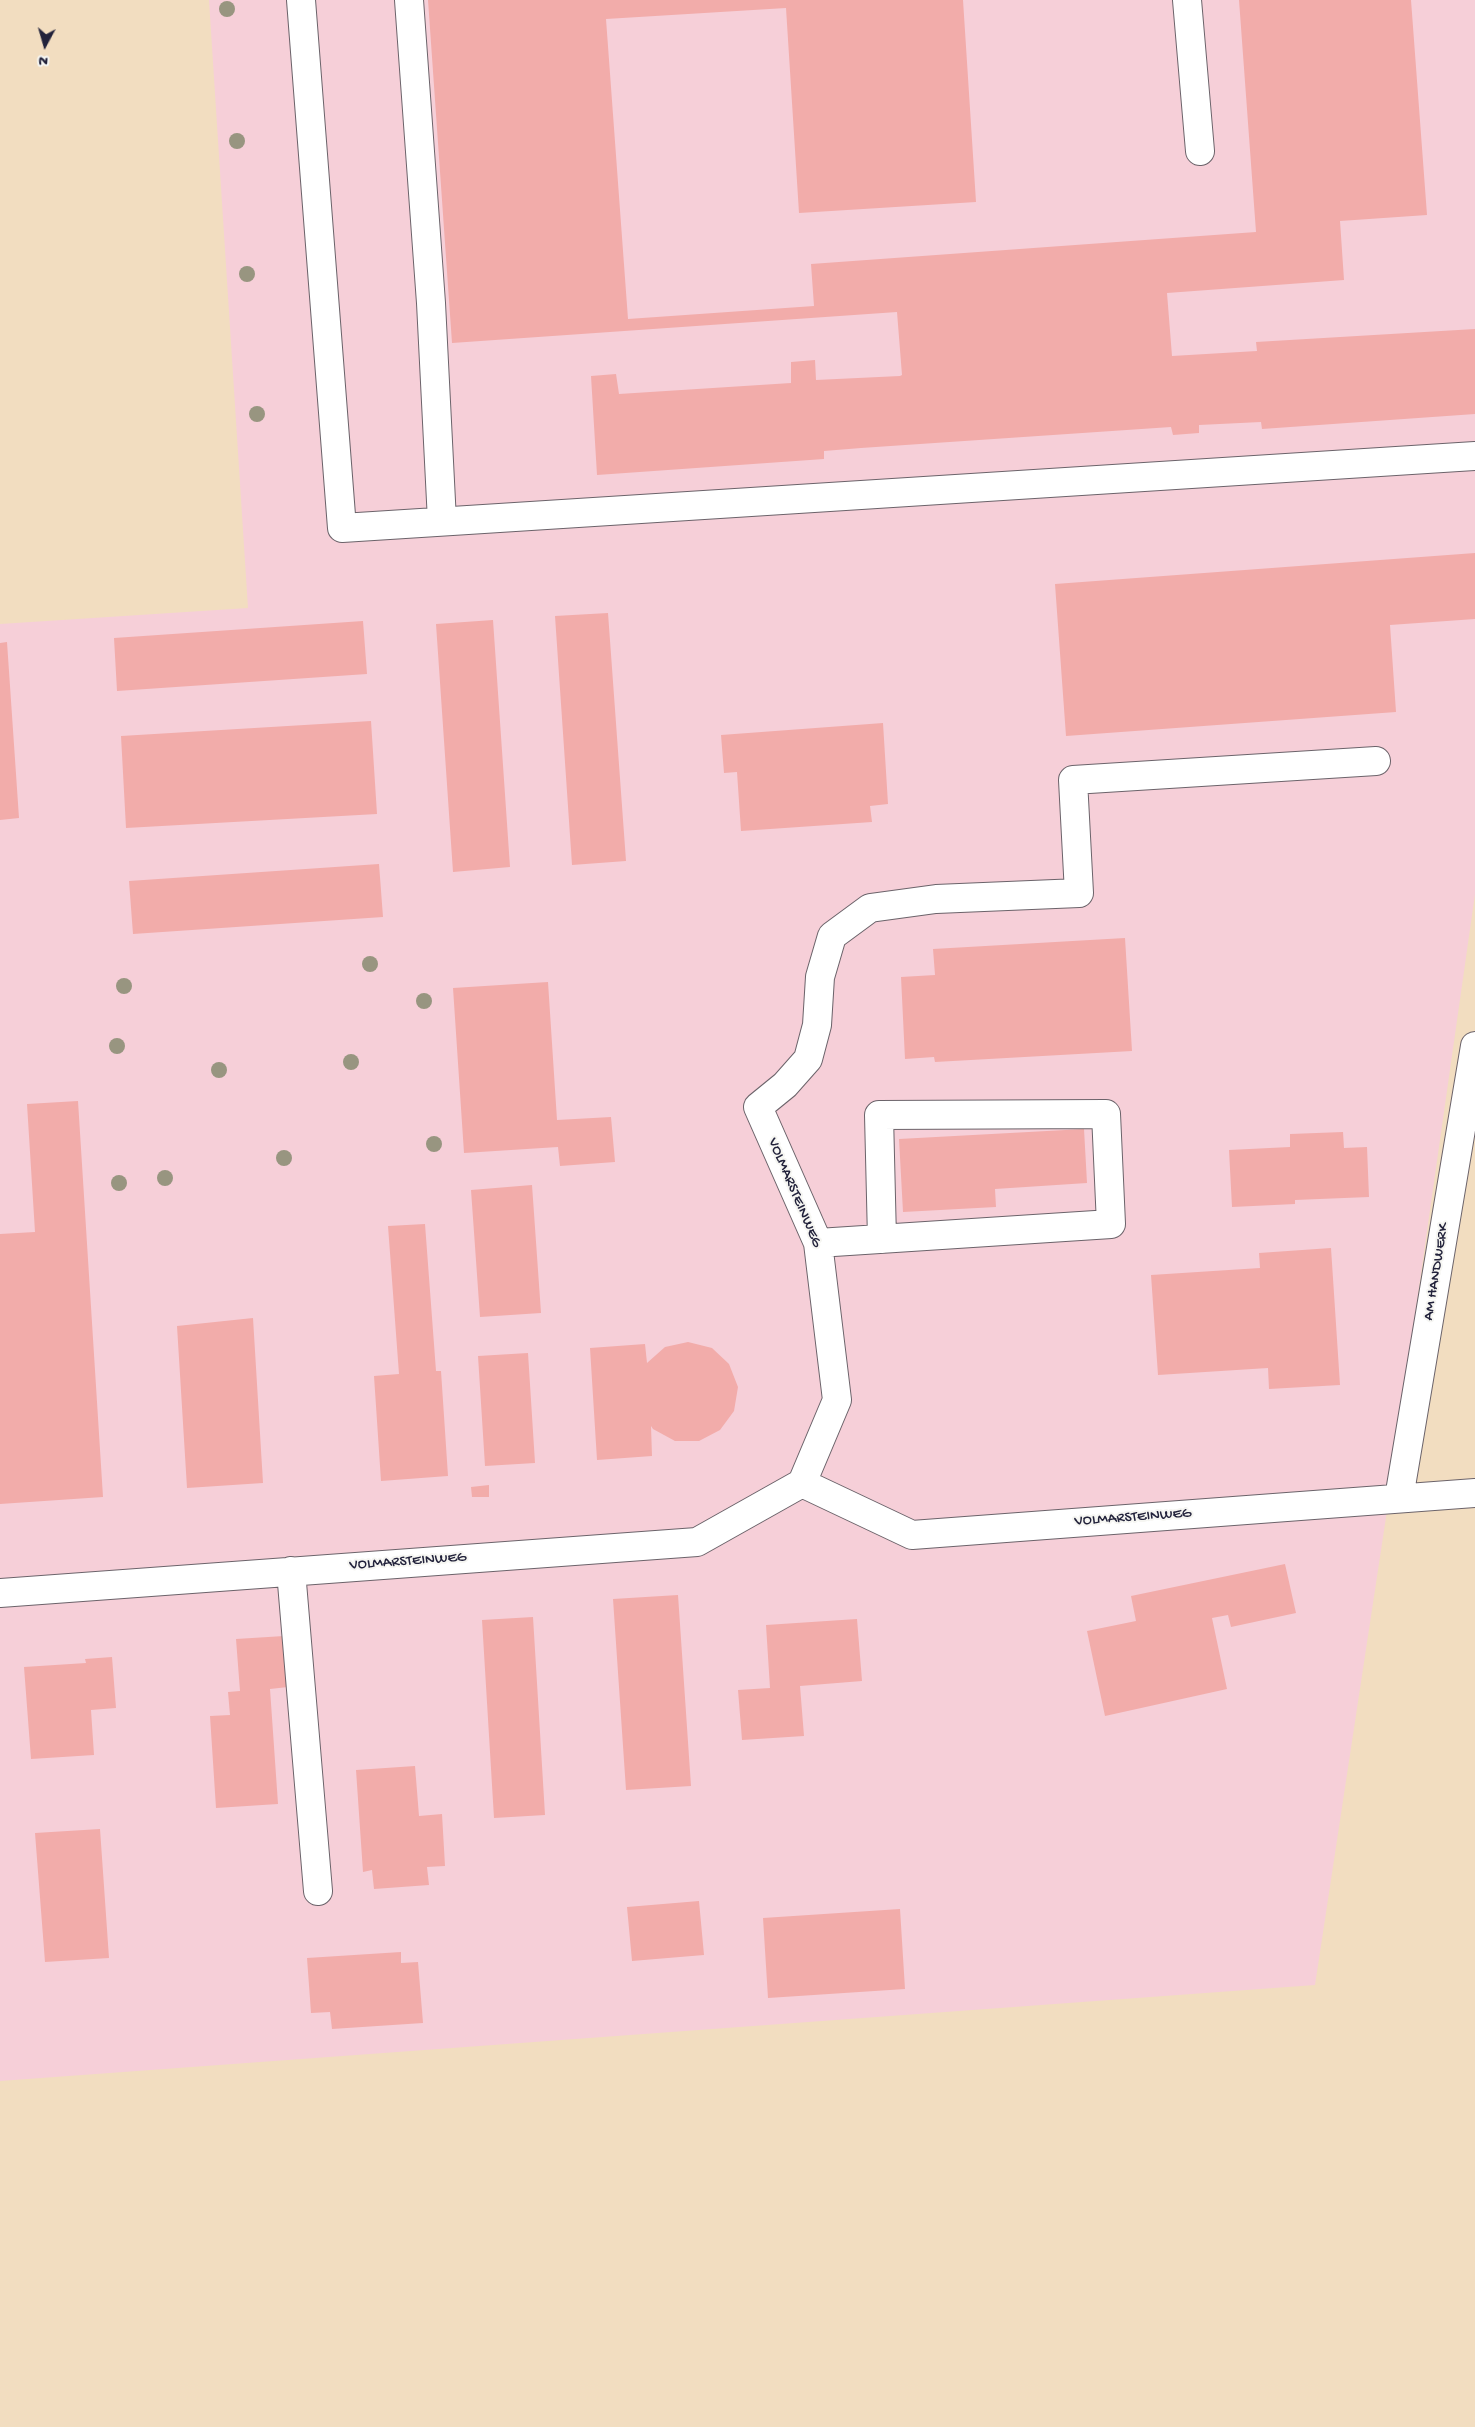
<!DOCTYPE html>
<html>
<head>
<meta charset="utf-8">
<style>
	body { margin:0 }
	#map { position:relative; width:1475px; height:2427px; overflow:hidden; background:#f2ddc0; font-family:"Gochi Hand",sans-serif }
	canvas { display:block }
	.north { position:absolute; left:20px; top:20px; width:50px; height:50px; -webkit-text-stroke:4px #f6f6f2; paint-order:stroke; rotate:186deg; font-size:14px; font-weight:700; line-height:20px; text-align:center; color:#22223b }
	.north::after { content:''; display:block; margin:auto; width:18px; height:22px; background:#22223b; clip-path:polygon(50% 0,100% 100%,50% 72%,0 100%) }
</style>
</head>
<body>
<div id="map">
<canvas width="1475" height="2427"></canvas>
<div class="north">N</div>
</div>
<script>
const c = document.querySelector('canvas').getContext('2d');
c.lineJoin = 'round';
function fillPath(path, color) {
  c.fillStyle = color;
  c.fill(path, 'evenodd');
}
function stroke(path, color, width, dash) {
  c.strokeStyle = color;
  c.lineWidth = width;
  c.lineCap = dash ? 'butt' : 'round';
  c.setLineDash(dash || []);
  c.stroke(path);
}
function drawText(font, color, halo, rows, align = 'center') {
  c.font = font + ' "Gochi Hand",sans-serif';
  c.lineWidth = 4;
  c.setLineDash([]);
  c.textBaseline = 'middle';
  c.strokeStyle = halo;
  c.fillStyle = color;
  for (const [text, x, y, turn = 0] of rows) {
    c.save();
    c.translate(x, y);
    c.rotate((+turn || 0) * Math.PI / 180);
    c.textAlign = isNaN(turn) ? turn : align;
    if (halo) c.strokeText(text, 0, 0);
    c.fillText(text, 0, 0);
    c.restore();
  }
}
const built = new Path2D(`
	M209 0H1475V894L1390 1491 1315 1985 0 2081V624L248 608Z`);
const building = new Path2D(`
	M428 0H963L976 202 799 213 786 8 606 19 628 319 814 306 811 264 1256 232 1239 0H1411L1427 215 1340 221 1344 280 1167 293 1172 356 1257 351 1256 342 1475 329V414L1262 429 1261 422 1199 425V433L1173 435 1171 427 861 448 824 451V459L597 475 591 376 616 374 619 394 791 383V362L815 360 816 380 900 376 902 375 897 312 452 343Z
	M1475 553V619L1390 625 1396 712 1066 736 1055 584Z
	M608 613 626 861 572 865 555 616Z
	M493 620 510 867 453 872 436 624Z
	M363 621 367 674 117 691 114 638Z
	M7 642 19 818 0 820V643Z
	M371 721 377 814 126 828 121 736Z
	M883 723 888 804 870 806 872 822 741 831 737 772 724 773 721 735Z
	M379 864 383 917 133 934 129 881Z
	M1125 938 1132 1051 935 1062 934 1057 905 1059 901 977 935 975 933 949Z
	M548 982 557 1120 611 1117 615 1162 560 1166 558 1147 464 1153 453 988Z
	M78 1101 103 1497 0 1504V1234L35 1232 27 1104Z
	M1084 1129 1087 1183 995 1189 996 1207 903 1212 899 1139Z
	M1343 1132 1344 1148 1367 1147 1369 1197 1295 1200V1204L1232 1207 1229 1150 1290 1147V1134Z
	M532 1185 541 1313 480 1317 471 1190Z
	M425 1224 436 1371H441L448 1476 381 1481 374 1376 399 1374 388 1226Z
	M1331 1248 1340 1385 1269 1389 1268 1368 1158 1375 1151 1275 1260 1268 1259 1253Z
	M253 1318 263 1483 187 1488 177 1326Z
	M688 1342 712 1348 729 1364 738 1387 734 1411 720 1430 699 1441H675L653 1429 651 1426 652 1456 597 1460 590 1348 645 1344 647 1363 665 1347Z
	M528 1353 535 1463 485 1466 478 1356Z
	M489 1485V1497H472L471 1487Z
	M1285 1564 1296 1613 1231 1627 1228 1615 1212 1618 1227 1689 1105 1716 1087 1631 1136 1621 1131 1596Z
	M678 1595 691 1786 626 1790 613 1599Z
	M533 1617 545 1815 494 1818 482 1620Z
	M857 1619 862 1681 800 1686 804 1736 742 1740 738 1690 770 1688 766 1625Z
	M284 1636 288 1687 270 1689 278 1804 216 1808 210 1716 230 1715 228 1692 240 1691 236 1639Z
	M112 1657 116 1708 91 1710 94 1755 31 1759 24 1667 86 1663 85 1659Z
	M415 1766 419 1816 442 1814 445 1866 427 1867 429 1885 374 1889 372 1870 363 1872 356 1770Z
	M100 1829 109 1958 45 1962 35 1833Z
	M699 1901 704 1955 632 1961 627 1907Z
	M900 1909 905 1989 768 1998 763 1918Z
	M401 1952V1963L418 1962 423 2023 332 2029 330 2012 311 2013 307 1958Z`);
const minor = new Path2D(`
	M301 0 342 528 1475 456
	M409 0 431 303 442 521
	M1187 0 1200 151
	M818 1243 1111 1224 1106 1114 879 1115 882 1239
	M802 1483 912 1535 1475 1493
	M1399 1498 1475 1046
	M291 1571 318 1891
	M0 1593 697 1542 802 1483 837 1400 818 1243 758 1107 785 1085 808 1059 817 1025 820 977 832 936 870 908 936 899 1079 893 1073 780 1376 761`);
const trees = [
	[227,9],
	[237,141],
	[247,274],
	[257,414],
	[370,964],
	[124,986],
	[424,1001],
	[117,1046],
	[351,1062],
	[219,1070],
	[434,1144],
	[284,1158],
	[165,1178],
	[119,1183]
];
const streetNames = [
	["VOLMARSTEINWEG",794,1193,67],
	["AM HANDWERK",1437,1272,-81],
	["VOLMARSTEINWEG",1133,1518,-4],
	["VOLMARSTEINWEG",408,1562,-4]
];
fillPath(built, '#f6cfd8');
fillPath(building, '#f2acaa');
stroke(minor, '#6b636a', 30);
stroke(minor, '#fff', 28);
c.fillStyle = '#989580';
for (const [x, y] of trees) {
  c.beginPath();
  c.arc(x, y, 8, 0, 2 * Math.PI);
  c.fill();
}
drawText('15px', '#22223b', '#f6f6f2', streetNames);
</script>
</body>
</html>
